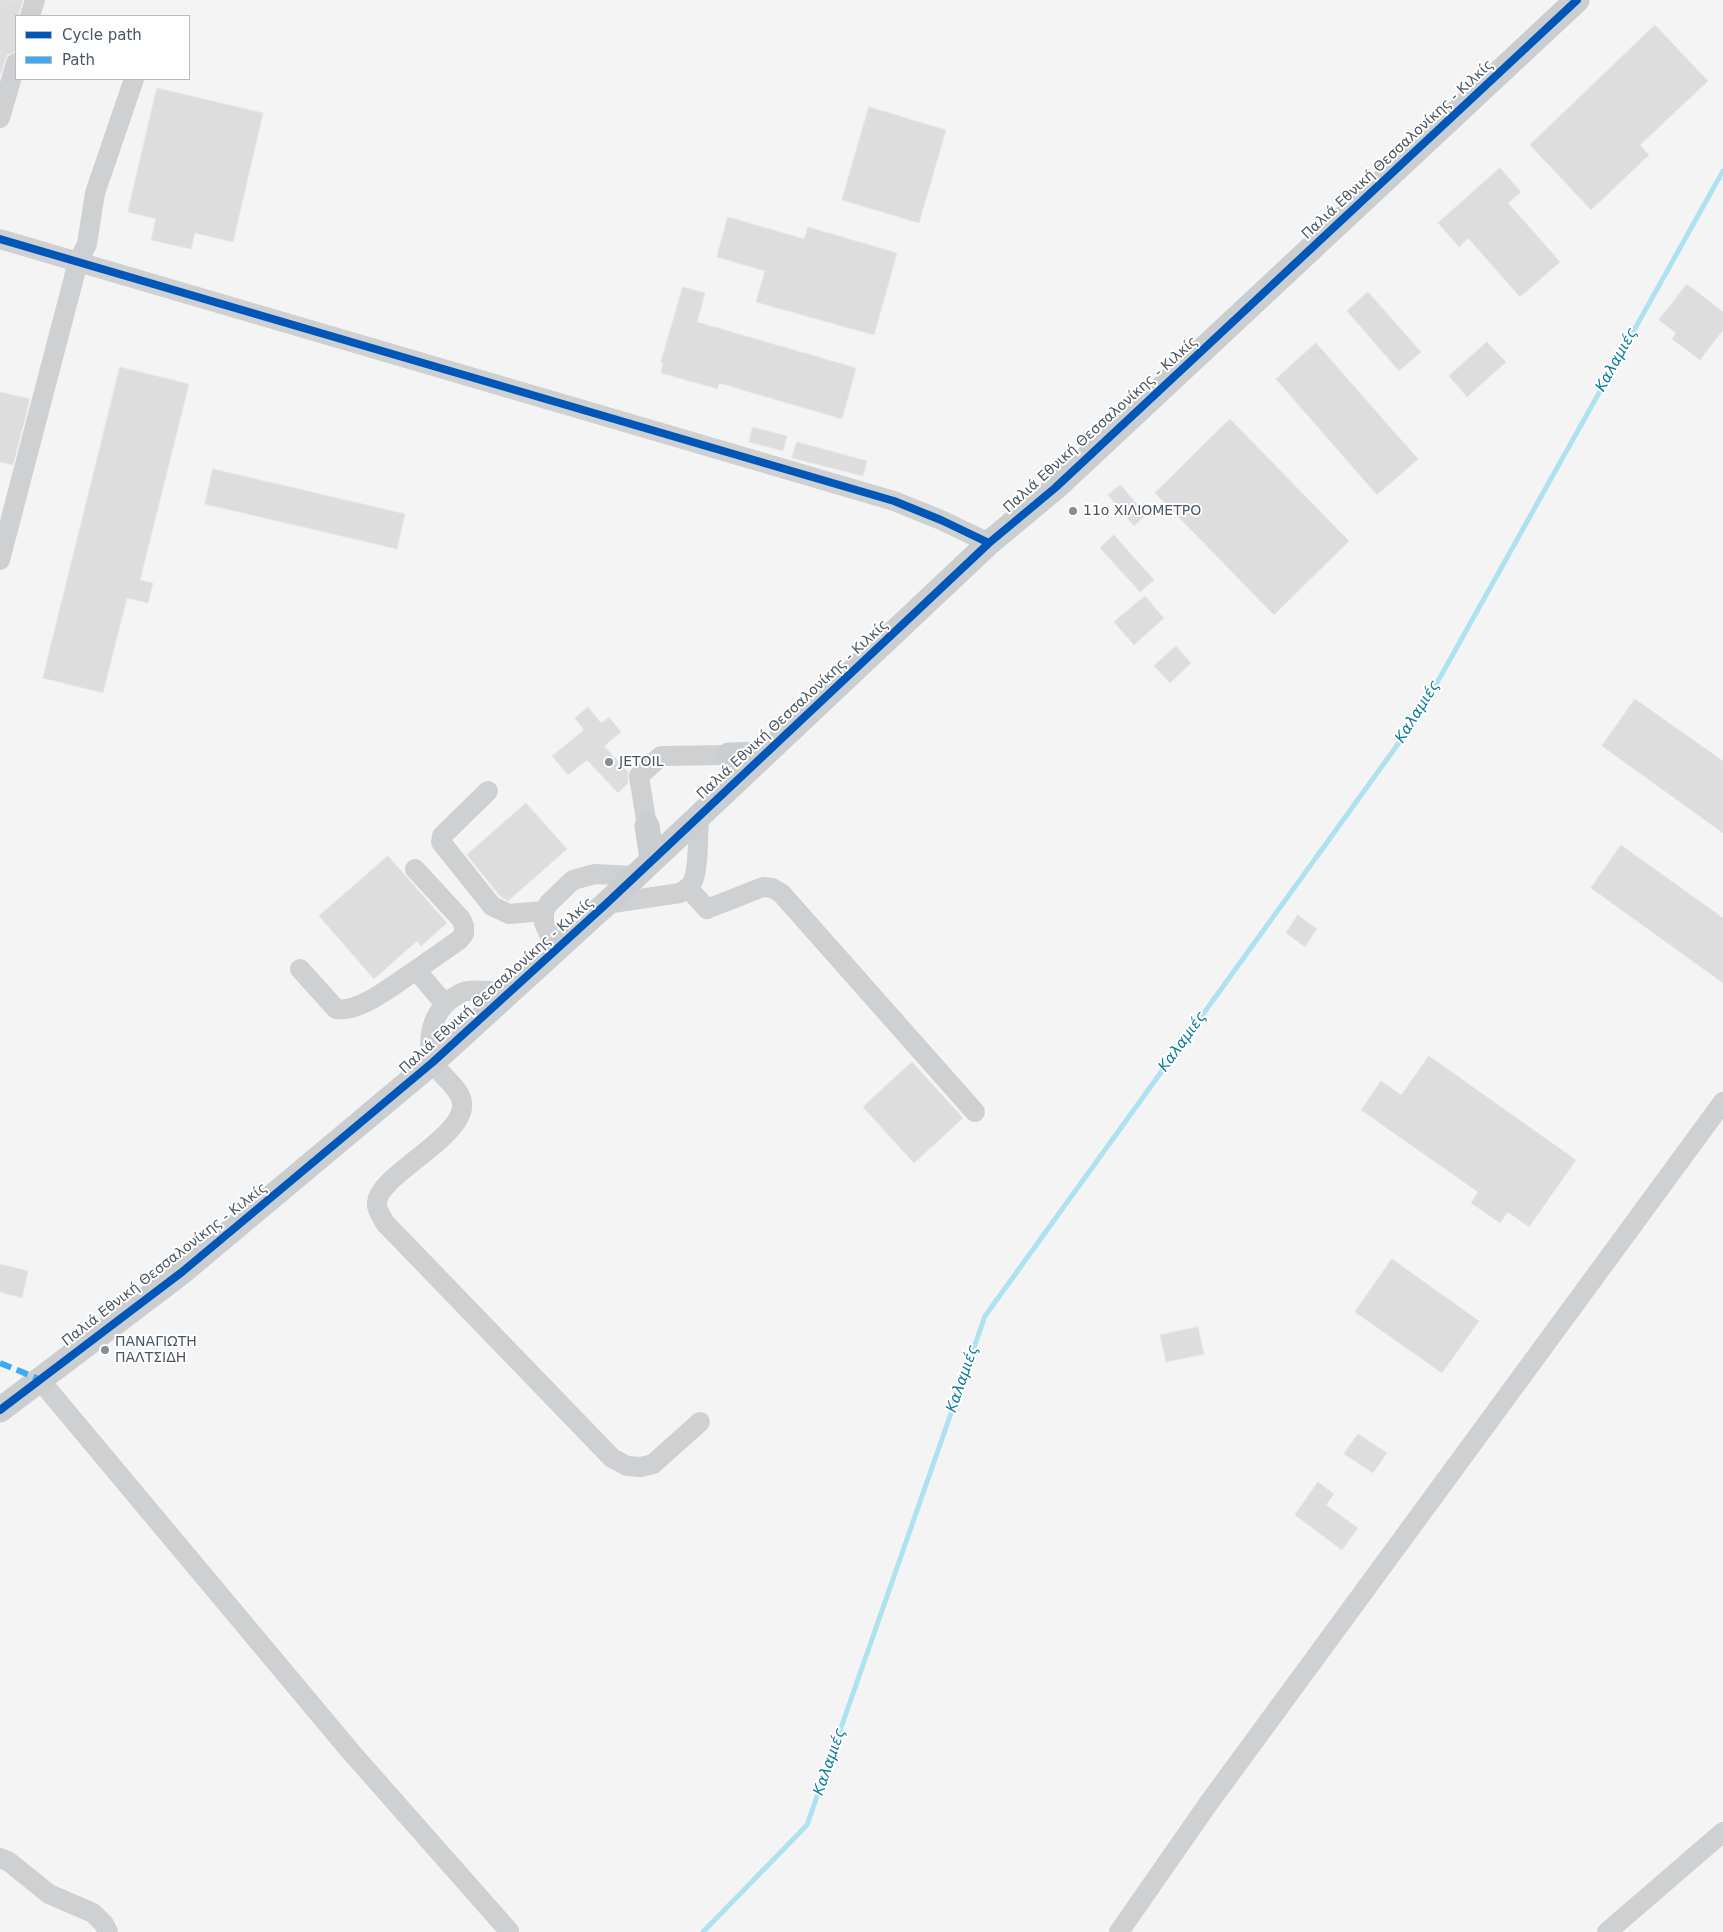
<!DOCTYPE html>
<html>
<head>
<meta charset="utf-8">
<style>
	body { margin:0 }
	#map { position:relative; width:1723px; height:1932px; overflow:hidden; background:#f4f4f4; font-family:"DejaVu Sans",sans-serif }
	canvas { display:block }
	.legend { position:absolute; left:15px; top:15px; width:175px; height:65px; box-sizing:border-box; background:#fff; border:1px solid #b7bbc0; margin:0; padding:6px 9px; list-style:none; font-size:15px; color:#4a5661 }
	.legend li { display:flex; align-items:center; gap:10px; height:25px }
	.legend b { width:25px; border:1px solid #b7bbc0 }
</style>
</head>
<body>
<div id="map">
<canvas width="1723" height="1932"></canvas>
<ul class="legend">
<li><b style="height:6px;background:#0057b8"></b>Cycle path</li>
<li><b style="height:6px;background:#3fa9f5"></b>Path</li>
</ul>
</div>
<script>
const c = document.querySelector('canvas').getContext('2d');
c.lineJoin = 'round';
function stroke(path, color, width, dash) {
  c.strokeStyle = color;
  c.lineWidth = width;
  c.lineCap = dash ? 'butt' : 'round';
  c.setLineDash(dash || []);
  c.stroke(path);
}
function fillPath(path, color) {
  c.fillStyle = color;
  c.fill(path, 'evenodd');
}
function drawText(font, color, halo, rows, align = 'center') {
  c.font = font + ' "DejaVu Sans",sans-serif';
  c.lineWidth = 4;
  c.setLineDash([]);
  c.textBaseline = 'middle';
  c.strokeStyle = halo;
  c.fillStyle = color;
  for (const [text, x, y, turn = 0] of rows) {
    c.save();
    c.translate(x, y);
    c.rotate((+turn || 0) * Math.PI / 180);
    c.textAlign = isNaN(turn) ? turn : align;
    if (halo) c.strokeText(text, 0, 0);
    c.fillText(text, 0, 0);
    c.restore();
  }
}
const stream = new Path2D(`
	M703 1932 807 1825 985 1316 1419 715 1723 171`);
const building = new Path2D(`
	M0 0H23L18 16H16V51L7 55 0 75Z
	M1655 25 1708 81 1640 145 1649 155 1591 210 1530 145Z
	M157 88 263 113 233 242 195 233 191 249 151 240 156 219 128 212Z
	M869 107 946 130 919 223 842 200Z
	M1500 168 1521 192 1508 203 1560 262 1520 297 1468 238 1459 247 1438 223Z
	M728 217 804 239 808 227 897 253 874 335 756 302 765 271 717 257Z
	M1687 284 1723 312V330L1700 360 1672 339 1676 333 1659 320Z
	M683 287 705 293 697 322 856 368 842 419 719 383 718 389 661 373 663 363 661 362Z
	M1368 292 1421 352 1399 371 1347 311Z
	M1487 342 1506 362 1467 397 1449 376Z
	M1316 343 1418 459 1377 495 1276 379Z
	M120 367 189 384 140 580 153 583 148 603 127 598 103 693 43 678Z
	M0 392 30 399 13 465 0 462Z
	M1230 419 1349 541 1274 615 1155 493Z
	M753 427 787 436 783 451 749 442Z
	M797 442 867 461 863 476 792 458Z
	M213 469 405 514 397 549 205 504Z
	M1121 485 1146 515 1134 526 1108 495Z
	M1114 535 1154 580 1140 592 1100 548Z
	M1145 596 1164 618 1134 645 1114 622Z
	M1176 646 1191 663 1170 683 1154 666Z
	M1635 699 1723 761V833L1602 746Z
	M588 707 601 723 609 717 621 732 604 746 628 772V783L618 793 587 760 568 775 552 756 584 730 575 718Z
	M526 803 567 849 508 901 500 896 467 855Z
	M1621 845 1723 918V983L1591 888Z
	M388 856 447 923 421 946 417 941 374 979 319 916Z
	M1298 915 1317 929 1305 947 1286 933Z
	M1429 1056 1576 1160 1529 1227 1508 1212 1500 1223 1471 1203 1478 1192 1361 1110 1381 1081 1401 1095Z
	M912 1062 963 1118 914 1163 863 1107Z
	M1392 1259 1479 1321 1442 1373 1355 1312Z
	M0 1264 28 1271 22 1298 0 1292Z
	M1198 1327 1204 1354 1166 1362 1160 1335Z
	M1358 1434 1387 1453 1373 1473 1344 1454Z
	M1318 1482 1334 1494 1326 1505 1358 1528 1342 1550 1295 1515Z`);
const minor = new Path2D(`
	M30 16 35 0
	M0 118 16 63
	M0 239 894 501 941 520 989 543
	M0 560 78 262 87 244 95 193 134 79
	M488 791 442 836 441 842 492 906 509 914 544 911
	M647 826 639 776 661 756 729 755
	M415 869 461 919 464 926V934L459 940 416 970 445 1004
	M688 888 707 909 763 887 772 888 781 893 975 1112
	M606 904 680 893C685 890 689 888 692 883 699 872 698 830 699 814
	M556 950 544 923V911L549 903 573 880 595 874 635 876
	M300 969 336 1009C359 1014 397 982 416 970
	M510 992C496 992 481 989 468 991 462 991 456 996 451 999 432 1014 426 1038 433 1061 438 1077 471 1091 460 1115 448 1144 379 1178 377 1202 376 1210 382 1217 385 1223L612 1458 627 1466 641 1467 653 1464 700 1422
	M39 1379 351 1752 509 1931
	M0 1858 8 1861 49 1894 93 1913 104 1924 108 1932
	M1119 1932 1208 1804 1723 1102
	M1607 1932 1723 1832`);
const major = new Path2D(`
	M729 755 764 754
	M647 826 652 859
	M0 1410 182 1272 433 1062 606 904 989 543 1055 488 1577 0`);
const quiet = new Path2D(`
	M0 1363 39 1379`);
const cycleway = new Path2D(`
	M0 239 894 501 941 520 989 543
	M0 1410 182 1272 433 1062 606 904 989 543 1055 488 1577 0`);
const markers = [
	[1073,511,5,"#868d94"],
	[609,762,5,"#868d94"],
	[105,1350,5,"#868d94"]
];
const streetNames = [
	["Παλιά Εθνική Θεσσαλονίκης - Κιλκίς",1398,150,-43],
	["Παλιά Εθνική Θεσσαλονίκης - Κιλκίς",1101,425,-42],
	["Παλιά Εθνική Θεσσαλονίκης - Κιλκίς",793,710,-43],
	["Παλιά Εθνική Θεσσαλονίκης - Κιλκίς",497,986,-42],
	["Παλιά Εθνική Θεσσαλονίκης - Κιλκίς",165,1265,-38]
];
const poiNames = [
	["11ο ΧΙΛΙΟΜΕΤΡΟ",1083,511],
	["JETOIL",619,762],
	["ΠΑΝΑΓΙΩΤΗ",115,1342],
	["ΠΑΛΤΣΙΔΗ",115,1358]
];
const waterNames = [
	["Καλαμιές",1617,360,-61],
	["Καλαμιές",1418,712,-58],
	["Καλαμιές",1183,1042,-54],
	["Καλαμιές",963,1379,-71],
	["Καλαμιές",830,1762,-71]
];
stroke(stream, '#aee2f0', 5);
fillPath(building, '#ddddde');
stroke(building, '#e5e6e7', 1);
stroke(minor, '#ced0d2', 20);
stroke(major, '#caced1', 25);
stroke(quiet, '#3fa9f5', 6, [12, 6]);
stroke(cycleway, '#0057b8', 8);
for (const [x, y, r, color] of markers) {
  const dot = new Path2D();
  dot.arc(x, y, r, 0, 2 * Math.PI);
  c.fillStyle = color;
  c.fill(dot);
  stroke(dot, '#fff', 2);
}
drawText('14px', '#4a5661', '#fff', streetNames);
drawText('14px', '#4a5661', '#fff', poiNames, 'left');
drawText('italic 15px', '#0c7c9b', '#fff', waterNames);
</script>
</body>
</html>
